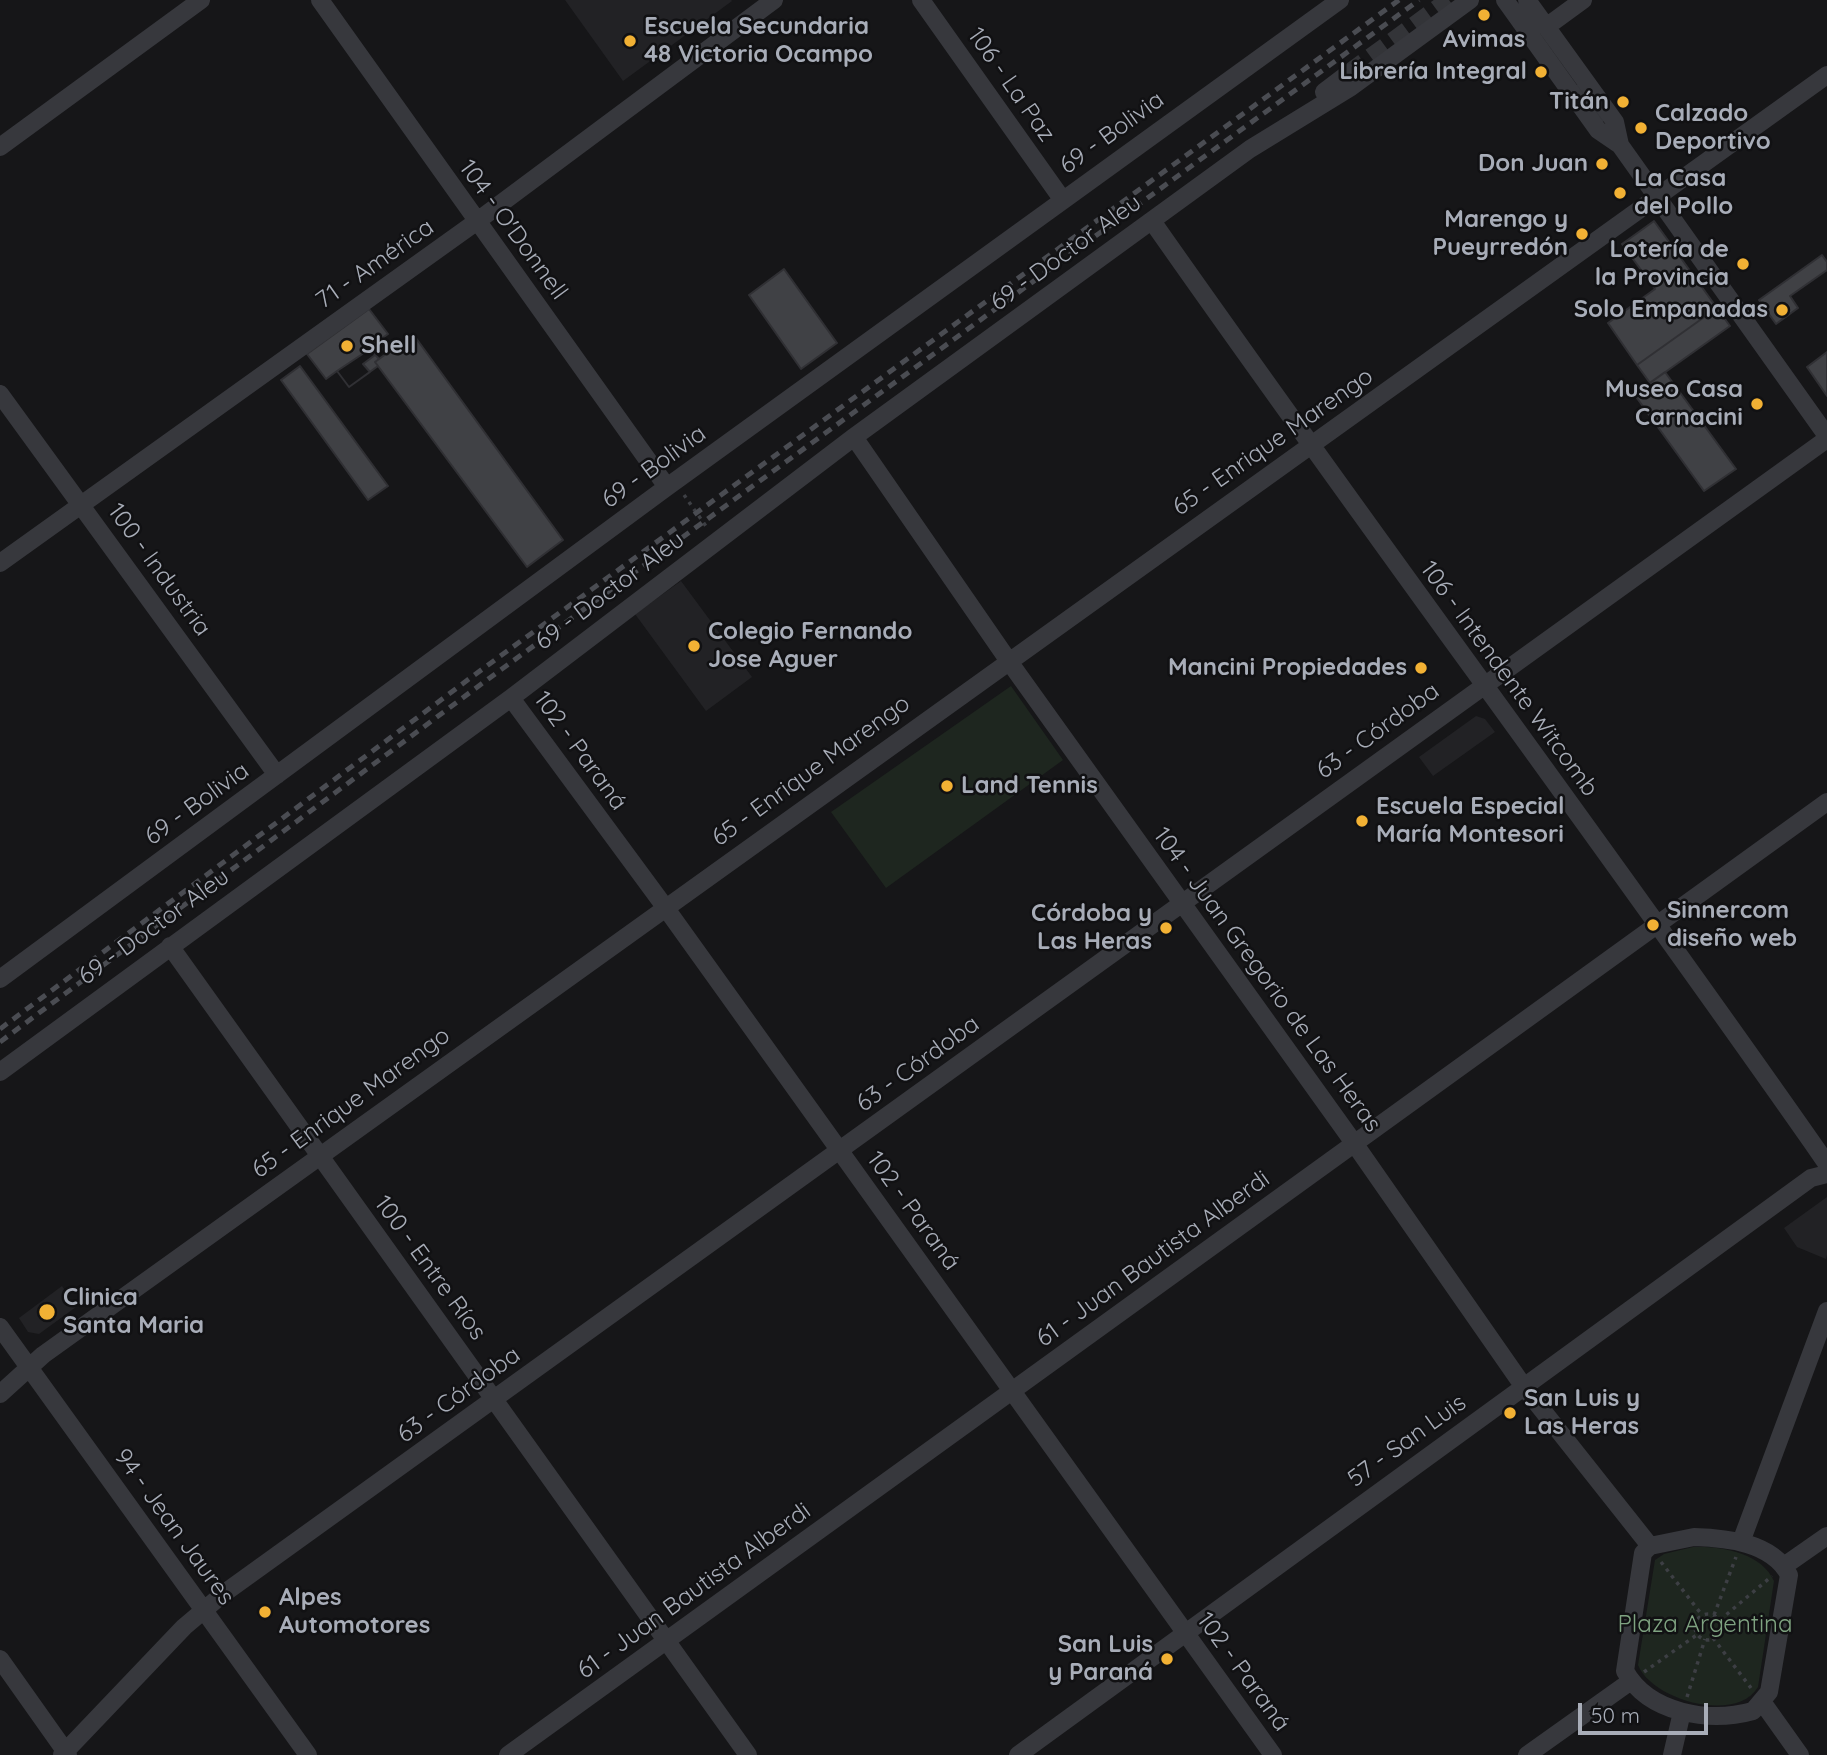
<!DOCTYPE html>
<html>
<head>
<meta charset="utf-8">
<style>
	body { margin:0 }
	#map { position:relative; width:1827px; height:1755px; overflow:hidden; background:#161618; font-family:Quicksand,sans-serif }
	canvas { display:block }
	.scale { position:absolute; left:1578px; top:1703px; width:130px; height:32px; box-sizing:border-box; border:4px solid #a8adb8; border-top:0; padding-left:9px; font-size:21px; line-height:24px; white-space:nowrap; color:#a8adb8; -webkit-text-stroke:5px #111113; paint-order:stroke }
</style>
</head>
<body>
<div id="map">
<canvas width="1827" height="1755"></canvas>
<div class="scale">50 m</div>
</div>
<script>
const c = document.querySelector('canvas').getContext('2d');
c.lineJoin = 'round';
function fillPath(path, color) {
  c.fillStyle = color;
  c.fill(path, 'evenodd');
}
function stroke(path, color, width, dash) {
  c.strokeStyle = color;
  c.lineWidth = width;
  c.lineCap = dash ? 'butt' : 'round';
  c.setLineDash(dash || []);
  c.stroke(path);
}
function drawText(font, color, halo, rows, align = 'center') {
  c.font = font + ' Quicksand,sans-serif';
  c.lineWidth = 5;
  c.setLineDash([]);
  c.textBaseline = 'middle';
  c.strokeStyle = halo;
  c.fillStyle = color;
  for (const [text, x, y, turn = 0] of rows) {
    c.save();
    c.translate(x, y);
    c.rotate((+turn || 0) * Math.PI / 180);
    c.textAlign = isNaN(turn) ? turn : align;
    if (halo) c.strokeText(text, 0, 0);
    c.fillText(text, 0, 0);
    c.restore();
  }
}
const built = new Path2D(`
	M565 0H731L732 1 623 81Z
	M681 581 752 677 706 711 635 614Z
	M1476 716 1485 719 1495 732 1433 776 1419 757Z
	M1827 1197V1255L1826 1259 1797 1247 1784 1228Z
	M62 1286 76 1307 39 1334 28 1332 19 1318Z`);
const green = new Path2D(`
	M1011 686 1063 760 886 888 831 812Z
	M1693 1547C1721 1546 1761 1552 1774 1581L1758 1687C1736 1724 1652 1700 1638 1665L1655 1560 1664 1554Z`);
const building = new Path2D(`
	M1654 221 1717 308 1637 365 1608 323 1655 289 1622 244Z
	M1822 255 1827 262V270L1790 296 1798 308 1776 324 1759 300Z
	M784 269 837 343 801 369 749 295Z
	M1717 308 1730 326 1650 383 1637 365Z
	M369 309 388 334 377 342 383 349 363 364 370 372 349 387 337 371 326 379 307 354Z
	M413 334 563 540 527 567 375 362Z
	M370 349 379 359 375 362 378 366 349 387 337 371Z
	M1827 352V396L1807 367Z
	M300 366 388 486 368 500 281 380Z
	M1665 372 1736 469 1704 491 1634 394Z`);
const minorTunnel = new Path2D(`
	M1349 73 1449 0
	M1577 85 1618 142`);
const path = new Path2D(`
	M684 495 708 529
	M1661 1562 1702 1615
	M1695 1627a13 13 0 1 1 26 0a13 13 0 1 1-26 0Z
	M1714 1615 1736 1557
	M1720 1620 1772 1576
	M1713 1638 1751 1688
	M1644 1672 1698 1634
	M1687 1697 1705 1639`);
const minor = new Path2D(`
	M320 0 667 487
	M921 0 1062 199
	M1505 0 1598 130 1620 145 1827 436
	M1527 0 1615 122 1620 145
	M1546 27 1583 0
	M1324 92 1349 73
	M0 147 201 0
	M1152 221C1374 538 1606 847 1827 1164
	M0 394 277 775
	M854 437 1008 660 1354 1143 1524 1387 1650 1546
	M0 563 476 222 774 0
	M511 698 665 907 1273 1755
	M170 946 748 1755
	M0 979 667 487 1340 0
	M0 1072 511 698 854 437 1250 149 1351 87 1470 0
	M0 1327 308 1755
	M0 1394 43 1355 1827 75
	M1694 1537C1726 1538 1772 1542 1789 1575L1769 1692 1753 1711C1710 1723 1649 1714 1625 1671L1643 1553 1650 1546Z
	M1741 1542 1827 1311
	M1784 1566 1827 1536
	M0 1659 68 1755
	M1763 1703 1800 1755
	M62 1755 184 1627 223 1594 1827 439
	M508 1755 1827 802
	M1018 1755 1811 1178 1827 1174
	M1527 1755 1631 1681
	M1672 1755 1682 1712`);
const rail = new Path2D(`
	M0 1029 473 676 1399 0
	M0 1042 480 685 1419 0`);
const markers = [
	[1484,15,7,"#f2b134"],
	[630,41,7,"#f2b134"],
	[1541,72,7,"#f2b134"],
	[1623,102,7,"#f2b134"],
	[1641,128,7,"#f2b134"],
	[1602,164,7,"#f2b134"],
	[1620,193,7,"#f2b134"],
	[1582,234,7,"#f2b134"],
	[1743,264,7,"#f2b134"],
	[1782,310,7,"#f2b134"],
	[347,346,7,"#f2b134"],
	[1757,404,7,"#f2b134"],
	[694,646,7,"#f2b134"],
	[1421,668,7,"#f2b134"],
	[947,786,7,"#f2b134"],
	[1362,821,7,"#f2b134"],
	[1653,925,7,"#f2b134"],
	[1166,928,7,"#f2b134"],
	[47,1312,9,"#f2b134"],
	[1510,1413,7,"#f2b134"],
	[265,1612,7,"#f2b134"],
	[1167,1659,7,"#f2b134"]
];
const poiNames = [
	["Escuela Secundaria",644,27],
	["48 Victoria Ocampo",644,55],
	["Avimas",1484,40,"center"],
	["Librería Integral",1527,72,"right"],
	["Titán",1609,102,"right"],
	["Calzado",1655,114],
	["Deportivo",1655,142],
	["Don Juan",1588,164,"right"],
	["La Casa",1634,179],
	["del Pollo",1634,207],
	["Marengo y",1568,220,"right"],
	["Pueyrredón",1568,248,"right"],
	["Lotería de",1729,250,"right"],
	["la Provincia",1729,278,"right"],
	["Solo Empanadas",1768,310,"right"],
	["Shell",361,346],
	["Museo Casa",1743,390,"right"],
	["Carnacini",1743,418,"right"],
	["Colegio Fernando",708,632],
	["Jose Aguer",708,660],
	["Mancini Propiedades",1407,668,"right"],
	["Land Tennis",961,786],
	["Escuela Especial",1376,807],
	["María Montesori",1376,835],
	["Sinnercom",1667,911],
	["diseño web",1667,939],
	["Córdoba y",1152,914,"right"],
	["Las Heras",1152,942,"right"],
	["Clinica",63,1298],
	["Santa Maria",63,1326],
	["San Luis y",1524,1399],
	["Las Heras",1524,1427],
	["Alpes",279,1598],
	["Automotores",279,1626],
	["San Luis",1153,1645,"right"],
	["y Paraná",1153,1673,"right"]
];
const streetNames = [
	["106 - La Paz",1011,85,55],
	["69 - Bolivia",1112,133,-36],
	["104 - O'Donnell",513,230,54],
	["69 - Doctor Aleu",1066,253,-36],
	["71 - América",375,264,-35],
	["65 - Enrique Marengo",1273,442,-35],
	["69 - Bolivia",654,467,-36],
	["100 - Industria",159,570,54],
	["69 - Doctor Aleu",610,591,-37],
	["106 - Intendente Witcomb",1509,679,54],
	["63 - Córdoba",1378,731,-36],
	["102 - Paraná",580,751,54],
	["65 - Enrique Marengo",811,771,-36],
	["69 - Bolivia",197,804,-36],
	["69 - Doctor Aleu",154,927,-36],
	["104 - Juan Gregorio de Las Heras",1267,980,54],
	["63 - Córdoba",918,1064,-36],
	["65 - Enrique Marengo",351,1103,-36],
	["102 - Paraná",913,1211,54],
	["61 - Juan Bautista Alberdi",1153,1259,-36],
	["100 - Entre Ríos",430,1268,54],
	["63 - Córdoba",459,1395,-36],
	["57 - San Luis",1407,1441,-36],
	["94 - Jean Jaures",174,1527,54],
	["61 - Juan Bautista Alberdi",694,1591,-36],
	["102 - Paraná",1243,1672,54]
];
const parkNames = [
	["Plaza Argentina",1705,1625]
];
fillPath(built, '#222225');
fillPath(green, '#1e261f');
fillPath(building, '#404145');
stroke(building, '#303034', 2);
stroke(minorTunnel, '#333438', 18, [18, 9]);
stroke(path, '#3d3f44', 3.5, [3.5, 5]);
stroke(minor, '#37383d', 18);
stroke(rail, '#4a4c52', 5, [9, 7]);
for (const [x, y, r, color] of markers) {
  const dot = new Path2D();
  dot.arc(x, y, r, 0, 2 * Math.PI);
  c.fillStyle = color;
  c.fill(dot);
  stroke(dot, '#111113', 2.5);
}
drawText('bold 24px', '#a8adb8', '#111113', poiNames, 'left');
drawText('24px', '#a8adb8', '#111113', streetNames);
drawText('24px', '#7fa381', '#111113', parkNames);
</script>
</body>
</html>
